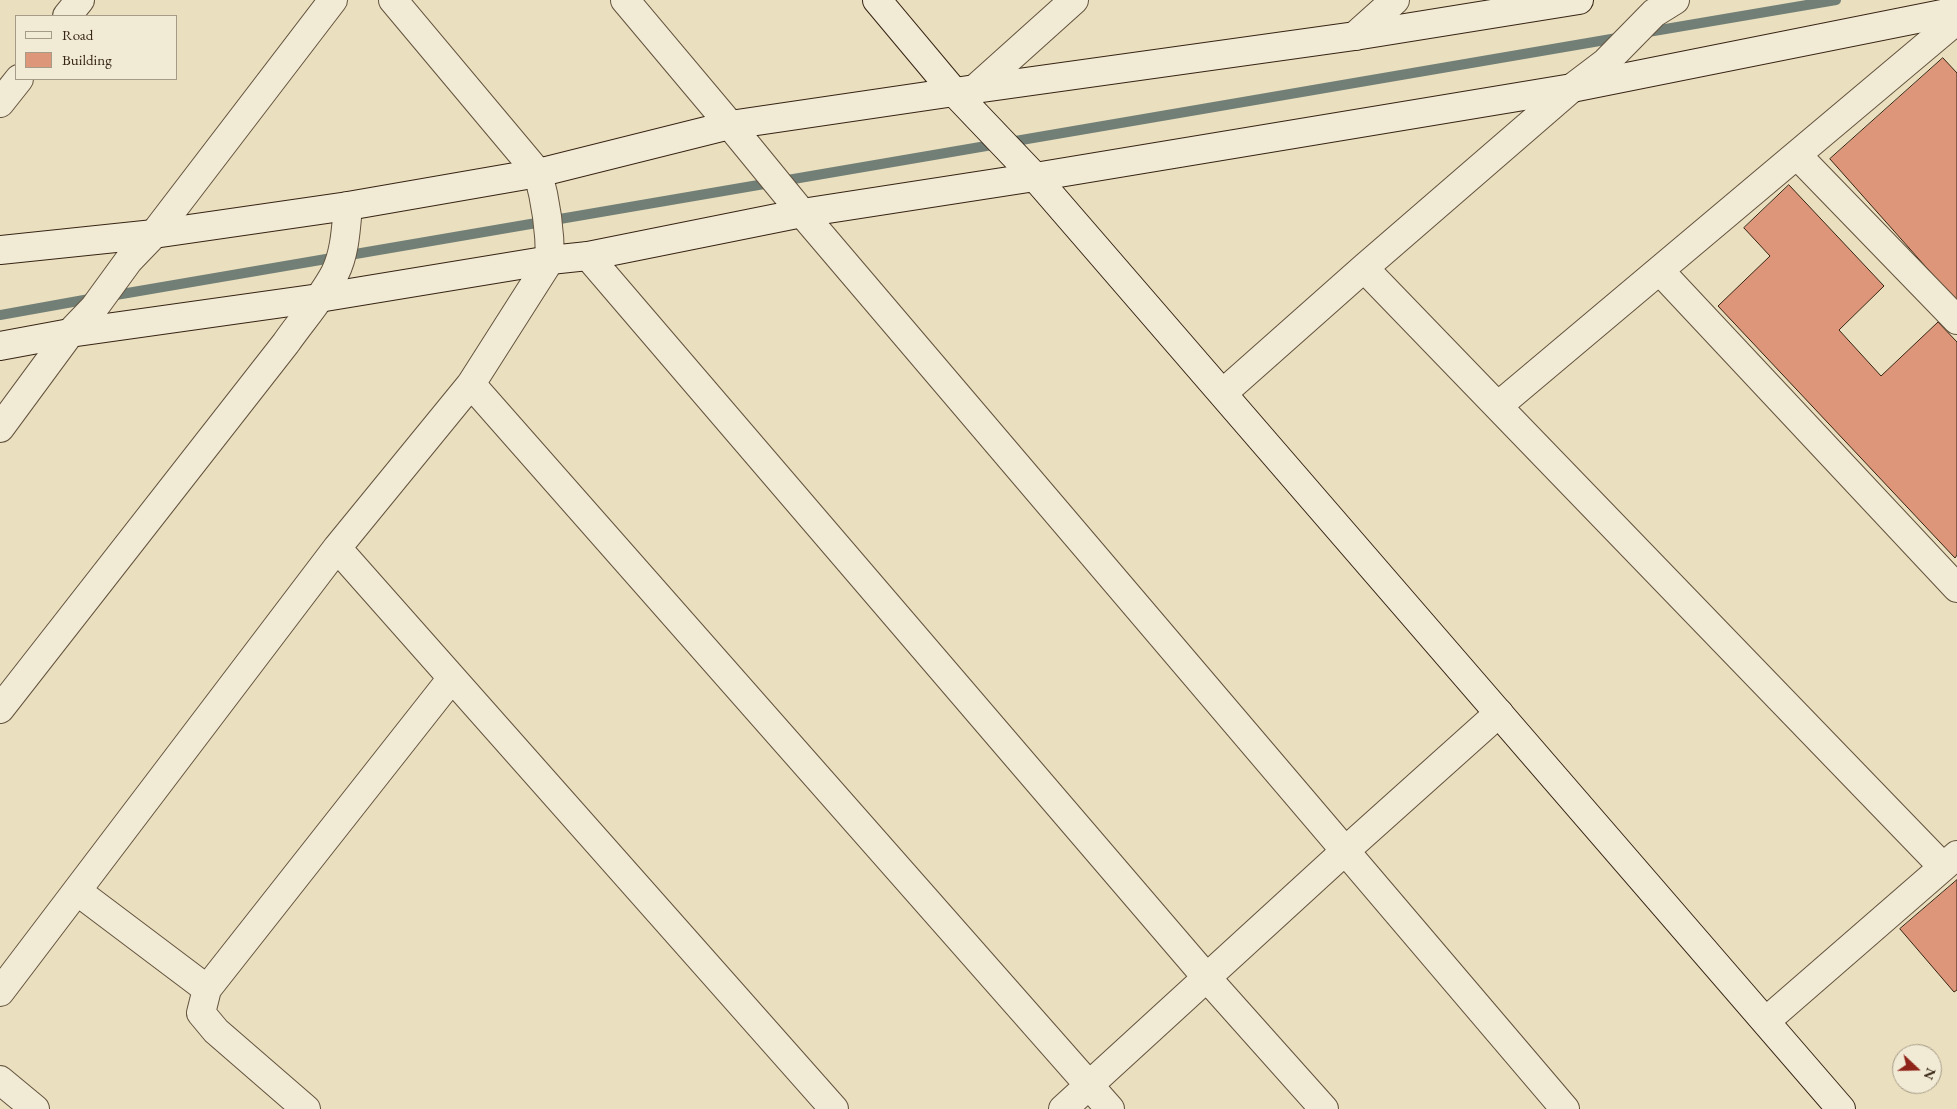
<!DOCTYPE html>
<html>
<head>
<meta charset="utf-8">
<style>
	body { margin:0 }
	#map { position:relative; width:1957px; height:1109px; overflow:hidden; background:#eadfbe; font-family:"EB Garamond",serif }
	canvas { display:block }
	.legend { position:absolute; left:15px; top:15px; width:162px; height:65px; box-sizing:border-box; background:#f1ead5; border:1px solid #a69b88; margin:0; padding:6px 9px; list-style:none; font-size:15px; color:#362414 }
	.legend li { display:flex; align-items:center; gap:10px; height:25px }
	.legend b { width:25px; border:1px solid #a69b88 }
	.north { position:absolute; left:1892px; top:1044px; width:50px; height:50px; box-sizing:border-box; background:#f1ead5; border:1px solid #a69b88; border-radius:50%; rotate:111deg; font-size:14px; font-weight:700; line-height:20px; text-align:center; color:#362414 }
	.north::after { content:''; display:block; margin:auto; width:18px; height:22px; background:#8f2418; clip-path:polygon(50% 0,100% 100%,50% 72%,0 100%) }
</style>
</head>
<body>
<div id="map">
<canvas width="1957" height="1109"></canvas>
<ul class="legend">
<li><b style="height:6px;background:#f1ead5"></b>Road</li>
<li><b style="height:14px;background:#dd9679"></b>Building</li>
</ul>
<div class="north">N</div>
</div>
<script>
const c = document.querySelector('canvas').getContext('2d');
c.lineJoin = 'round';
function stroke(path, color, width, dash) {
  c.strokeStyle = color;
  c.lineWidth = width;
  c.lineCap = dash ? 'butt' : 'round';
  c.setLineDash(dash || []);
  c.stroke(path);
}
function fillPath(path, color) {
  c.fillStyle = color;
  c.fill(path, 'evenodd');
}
const stream = new Path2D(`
	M1642 33 1836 0
	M110 296 1623 37
	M0 315 95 298`);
const building = new Path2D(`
	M1943 58 1957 73V302L1830 159Z
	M1789 185 1884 286 1839 330 1881 376 1938 322 1957 342V555L1955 558 1718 306 1770 256 1744 228Z
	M1957 880V990L1954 992 1900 929Z`);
const street = new Path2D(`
	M625 0 730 125 802 213 1565 1109
	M67 16 80 0
	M1355 36 1395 0
	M975 89 1074 0
	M0 103 19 79
	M1797 155 1957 320
	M588 256 1207 978 1324 1109
	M1364 268 1943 867
	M1660 271 1957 588
	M471 384 1110 1109
	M1223 393 1364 268 1572 88 1605 63 1654 13 1675 0
	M1498 406 1957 20
	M0 428 70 333 94 308 129 260 154 234 333 0
	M337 548 834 1109
	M0 709 286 343C302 320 322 298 335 273 345 253 346 228 348 206
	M77 891 207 989
	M0 992 337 548 471 384 550 260C550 230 546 202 538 173L393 0
	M1766 1021 1957 855
	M0 1080 35 1109
	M306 1109 216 1031 201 1013 207 989 452 678
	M1063 1109 1345 851 1499 713`);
const secondary = new Path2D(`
	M877 0 954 92 1035 177 1841 1109
	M0 250 154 234 348 206 538 173 730 125 975 89 1355 36 1579 0
	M0 346 70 333 319 298 550 260 588 256 802 213 1035 177 1572 88 1957 11`);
stroke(stream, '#717f76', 10);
fillPath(building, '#dd9679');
stroke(building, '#362414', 1);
stroke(street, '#63533e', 30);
stroke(secondary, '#362414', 30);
stroke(street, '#f1ead5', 28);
stroke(secondary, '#f1ead5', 28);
</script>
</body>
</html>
